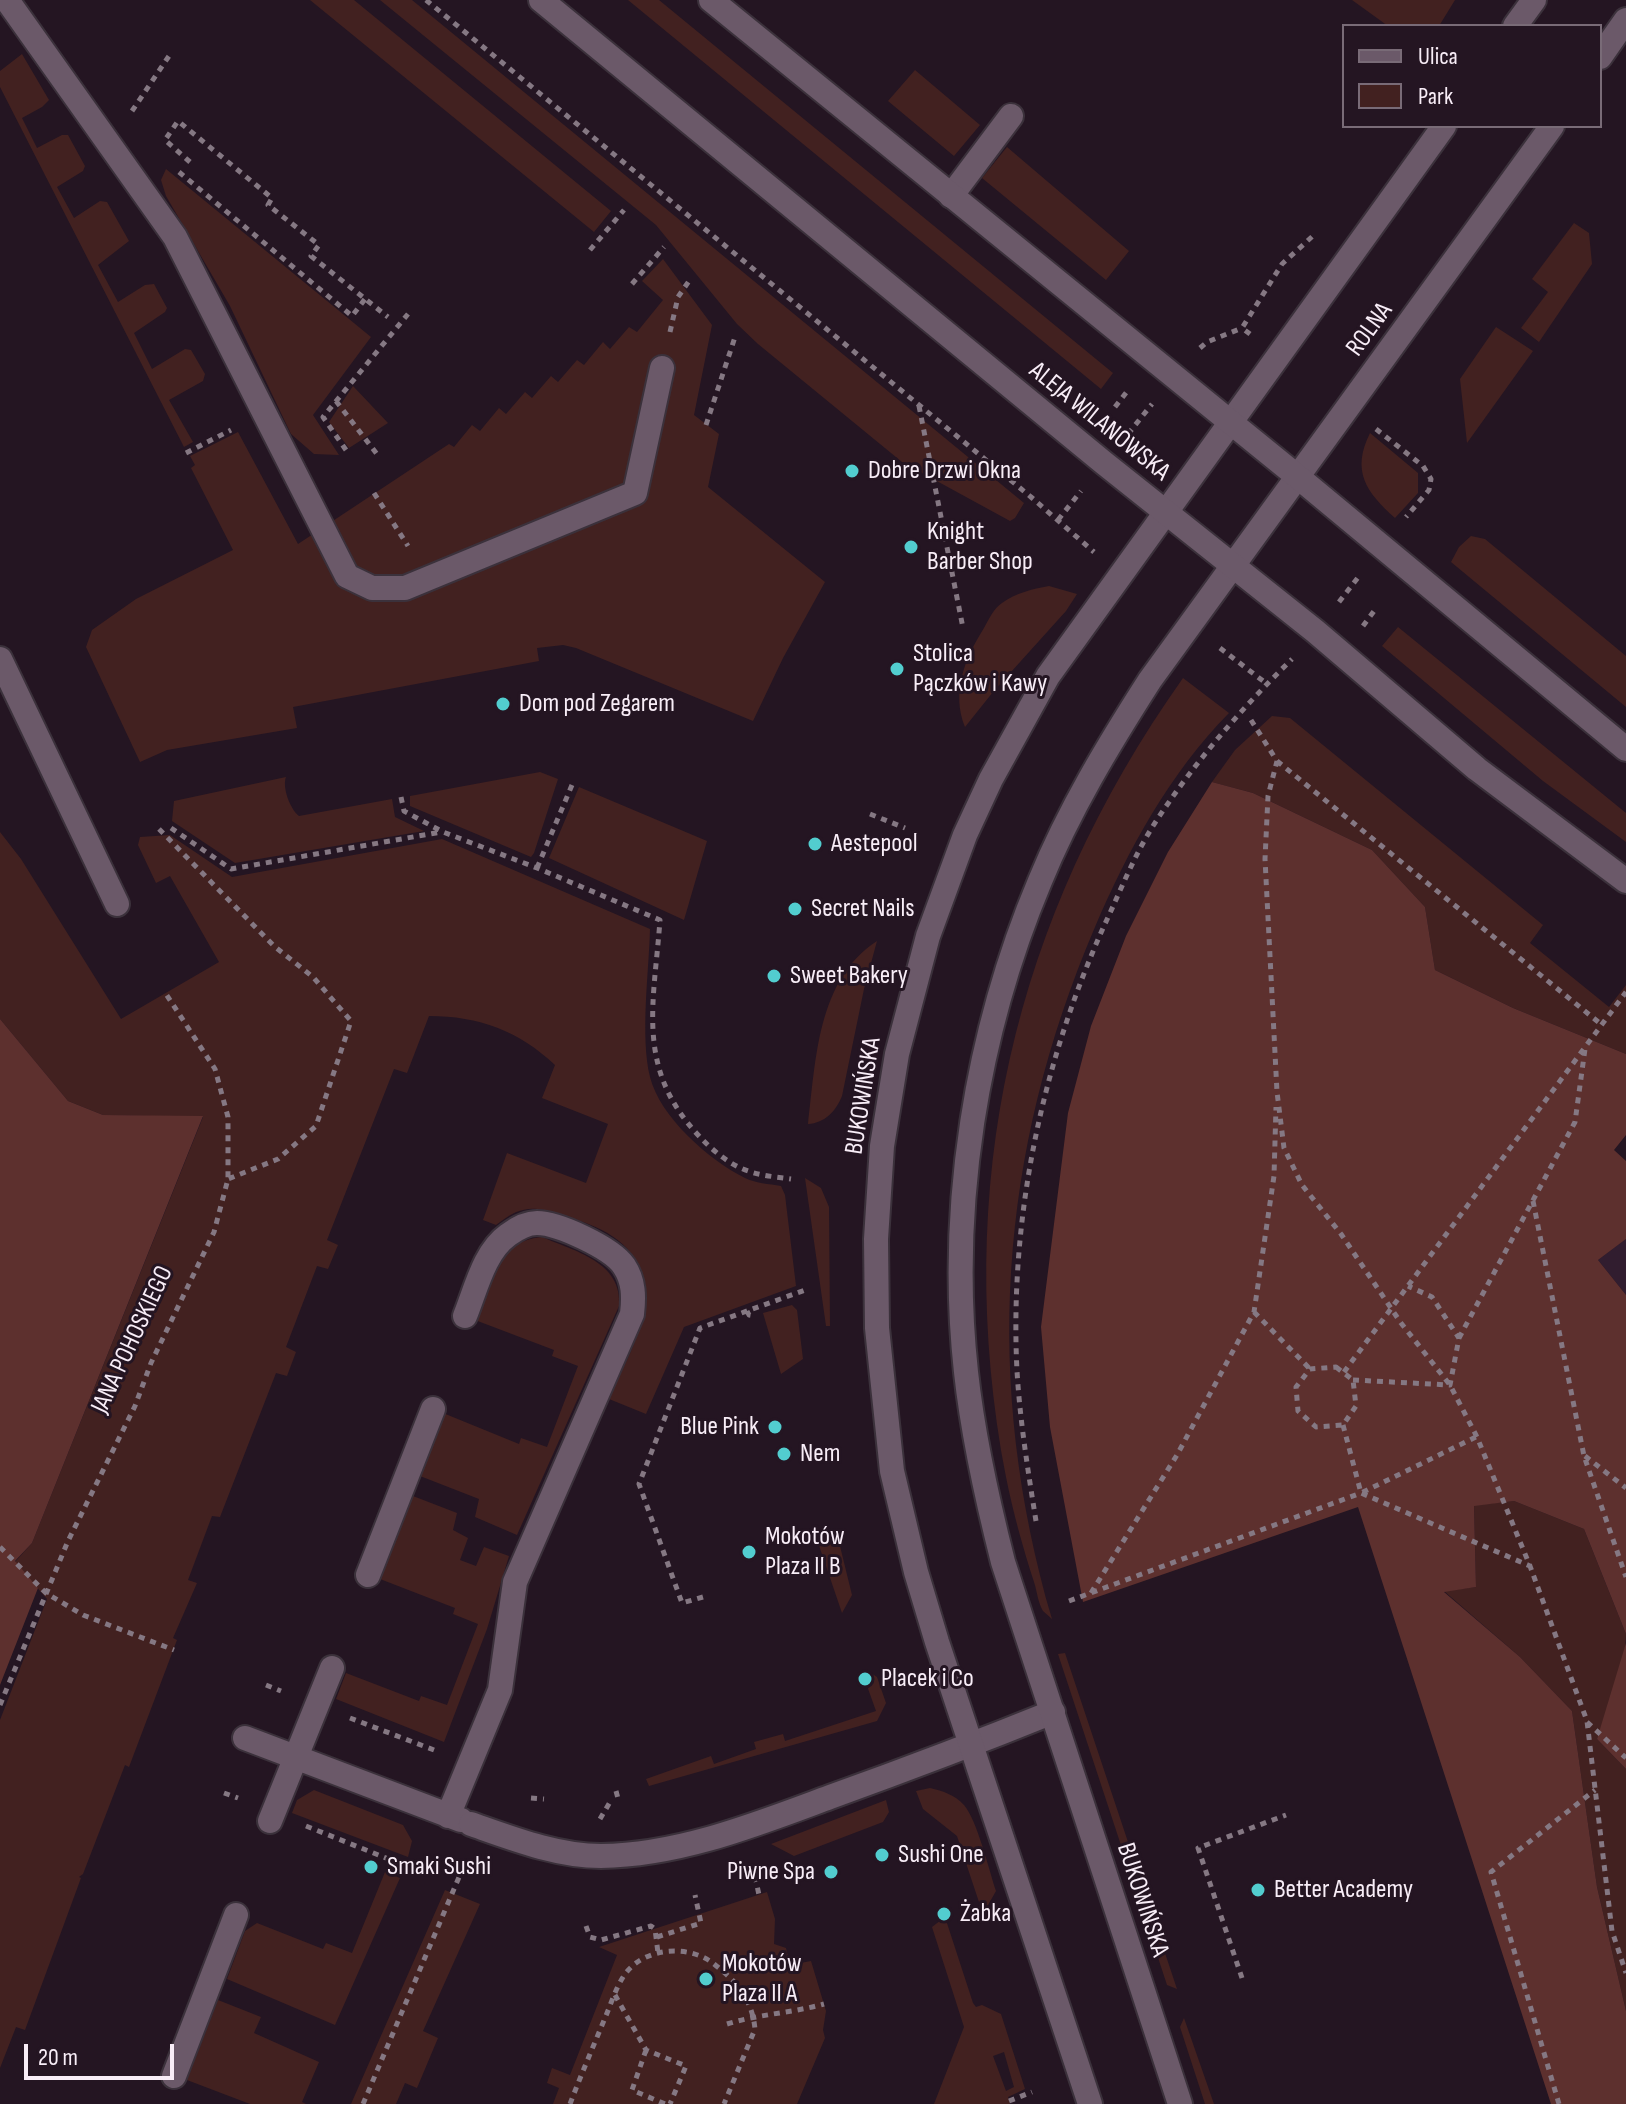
<!DOCTYPE html>
<html>
<head>
<meta charset="utf-8">
<style>
	body { margin:0 }
	#map { position:relative; width:1626px; height:2104px; overflow:hidden; background:#241522; font-family:"Sofia Sans Condensed",sans-serif }
	canvas { display:block }
	.legend { position:absolute; left:1342px; top:24px; width:260px; height:104px; box-sizing:border-box; background:#241522; border:2px solid #796b77; margin:0; padding:10px 14px; list-style:none; font-size:24px; color:#f8edf7 }
	.legend li { display:flex; align-items:center; gap:16px; height:40px }
	.legend b { width:40px; border:2px solid #796b77 }
	.scale { position:absolute; left:24px; top:2044px; width:150px; height:36px; box-sizing:border-box; border:4px solid #f8edf7; border-top:0; padding-left:10px; font-size:24px; line-height:28px; white-space:nowrap; color:#f8edf7; -webkit-text-stroke:6px #241522; paint-order:stroke }
</style>
</head>
<body>
<div id="map">
<canvas width="1626" height="2104"></canvas>
<ul class="legend">
<li><b style="height:10px;background:#6b5969"></b>Ulica</li>
<li><b style="height:22px;background:#422120"></b>Park</li>
</ul>
<div class="scale">20 m</div>
</div>
<script>
const c = document.querySelector('canvas').getContext('2d');
c.lineJoin = 'round';
function fillPath(path, color) {
  c.fillStyle = color;
  c.fill(path, 'evenodd');
}
function stroke(path, color, width, dash) {
  c.strokeStyle = color;
  c.lineWidth = width;
  c.lineCap = dash ? 'butt' : 'round';
  c.setLineDash(dash || []);
  c.stroke(path);
}
function drawText(font, color, halo, rows, align = 'center') {
  c.font = font + ' "Sofia Sans Condensed",sans-serif';
  c.lineWidth = 6;
  c.setLineDash([]);
  c.textBaseline = 'middle';
  c.strokeStyle = halo;
  c.fillStyle = color;
  for (const [text, x, y, turn = 0] of rows) {
    c.save();
    c.translate(x, y);
    c.rotate((+turn || 0) * Math.PI / 180);
    c.textAlign = isNaN(turn) ? turn : align;
    if (halo) c.strokeText(text, 0, 0);
    c.fillText(text, 0, 0);
    c.restore();
  }
}
const built = new Path2D(`
	M1626 1239V1295L1598 1260Z`);
const green = new Path2D(`
	M310 0H354L611 211 594 232Z
	M380 0H412L1024 503 1015 518 1010 521 902 462 758 344 737 324 656 225Z
	M628 0H659L1113 373 1101 389Z
	M1352 0H1455L1439 26H1388Z
	M22 54 49 100 42 107 22 118 37 148 62 135H68L85 166 83 171 57 187 74 218 100 201 107 202 129 241 98 265 118 302 145 285 154 284 167 308 165 312 134 333 152 369 185 349 191 350 205 374 203 381 169 400 193 442 184 447 0 87V71Z
	M915 70 980 125 954 156 888 101Z
	M1007 147 1129 251 1106 280 982 178Z
	M166 169 371 337 313 415 339 455 314 454 291 434 230 306 166 196 161 180Z
	M1574 223 1589 233 1592 264 1539 342 1521 328 1548 292 1532 279Z
	M663 259 712 325 694 415 719 434 708 487 825 582 783 658 753 721 576 648 563 645 537 648 539 661 293 707 297 728 167 750 140 762 86 647 92 630 136 599 233 550 191 468 195 465 190 456 238 432 298 544 449 444 454 447 472 425 480 431 499 408 506 414 525 392 532 398 551 376 558 382 577 360 584 365 603 342 610 349 629 327 637 332 663 300 642 281Z
	M1496 327 1533 351 1467 443 1460 379Z
	M353 386 388 423 349 448 329 422Z
	M1370 433 1418 473V493L1395 518C1366 492 1351 471 1370 433Z
	M1471 536 1485 539 1626 656V707L1451 562 1459 547Z
	M1049 586 1077 594 1066 611 993 692 965 727C951 692 965 658 984 628 989 619 994 608 1002 603 1016 593 1032 589 1049 586Z
	M1398 627 1626 813V842L1543 781 1382 646Z
	M1183 678 1229 713C1169 774 1128 850 1095 927 998 1154 983 1383 1052 1619 1051 1618 1044 1612 1043 1611 1038 1603 1037 1591 1034 1582 1023 1548 1013 1512 1006 1477 951 1187 1012 919 1183 678Z
	M1272 716 1290 718 1543 925 1530 943 1609 1007 1626 985V1054L1513 1008 1435 970 1425 907 1372 850 1253 793 1212 782 1235 750Z
	M540 772 558 779 534 853 531 857 410 806V796Z
	M286 777C282 787 290 809 299 816L392 799 395 817 424 831 235 863 172 821 174 801Z
	M579 787 707 841 684 920 549 858Z
	M0 832 21 859 121 1019 219 962 170 876 156 883 138 845 140 837 170 835 232 877 442 839 650 929C649 972 640 1035 650 1077 660 1117 709 1160 745 1178 755 1183 769 1184 781 1186L785 1195 796 1286 684 1327 646 1414 609 1399C622 1368 653 1316 645 1283 636 1244 606 1229 571 1218 555 1213 540 1206 523 1210 513 1212 504 1219 496 1225L483 1220 507 1153 586 1183 608 1124 542 1098 555 1065C519 1031 479 1016 429 1016L407 1073 394 1069 327 1240 338 1245 328 1269 317 1266 286 1347 296 1352 287 1376 276 1373 220 1517 212 1516 188 1580 197 1583 173 1638 177 1640 129 1767 125 1765 83 1874 79 1877 81 1878 25 2030 16 2027 0 2068V1720L47 1599 15 1562 32 1543 203 1117 103 1115 68 1101 0 1019Z
	M877 941 864 989 842 1096C836 1111 825 1123 808 1124 816 1060 817 980 877 941Z
	M805 1178 821 1188 829 1207 830 1326H826Z
	M542 1237C574 1251 623 1262 619 1306L517 1535 475 1517 479 1499 420 1476 443 1413 519 1444 521 1438 547 1447 578 1366 552 1356 554 1350 475 1320C489 1281 494 1242 542 1237Z
	M792 1305 797 1310 803 1359 781 1374 763 1313Z
	M413 1496 457 1513 453 1530 468 1538 460 1560 476 1566 484 1547 509 1556 487 1629 444 1742 336 1699 346 1673 419 1701 421 1696 447 1705 478 1624 453 1614 455 1608 380 1579Z
	M1514 1501 1584 1529 1626 1634C1626 1666 1608 1708 1597 1739L1626 1769V2011L1597 1887 1572 1711 1520 1657 1444 1591 1476 1587 1474 1505Z
	M812 1525 838 1538 852 1595 842 1613Z
	M1065 1653 1177 1989 1167 1985 1058 1654Z
	M871 1673 877 1677 886 1703 877 1721 649 1786 646 1779 711 1756 714 1764 756 1749 754 1742 783 1734 785 1741 876 1711 866 1683Z
	M930 1788C943 1791 955 1795 964 1805 977 1820 989 1870 996 1891L983 1914 957 1836 923 1809 916 1791Z
	M314 1790 403 1825 412 1841 408 1857 292 1813 297 1800Z
	M886 1800 889 1812 883 1822 794 1856 771 1844Z
	M385 1872 400 1878 335 2025 227 1979 245 1931 257 1923 323 1949 326 1943 352 1953Z
	M445 1890 480 1904 423 2031 438 2038 417 2088 405 2083 396 2104H351Z
	M767 1892 775 1919 774 1944 786 1948 790 1965 811 1961 826 2011 823 2030 825 2038 797 2104H553L559 2088 547 2083 552 2068 570 2075 617 1955 599 1947Z
	M945 1917 973 2003 976 2007 982 2005 1001 2014 1025 2089 1008 2097 1010 2104H934L964 2027 932 1927ZM1004 2052 1014 2087 1006 2091 993 2056Z
	M218 2000 261 2017 254 2033 319 2062 302 2102 306 2104H250L187 2080Z
	M1184 2018 1214 2104H1205L1180 2027Z`);
const forest = new Path2D(`
	M1212 782 1253 793 1372 850 1425 907 1435 970 1513 1008 1626 1054V1135L1614 1150 1626 1161V1239L1598 1260 1626 1295V1634L1584 1529 1514 1501 1474 1506 1476 1587 1444 1592 1520 1657 1572 1711 1597 1887 1626 2011V2104H1551L1358 1507 1083 1602 1050 1427 1041 1327 1068 1113 1091 1026 1126 936 1168 852Z
	M0 1019 68 1101 103 1115 203 1116 32 1543 15 1561 38 1588 0 1685Z
	M1626 1643V1769L1597 1739Z`);
const path = new Path2D(`
	M426 0 1031 497 1094 552
	M132 111 169 56
	M190 162 165 140 178 121 272 198 268 205 319 245 311 256 388 317
	M179 172 352 316 365 299
	M590 250 624 210
	M632 284 664 247
	M670 332 678 297 689 281
	M1250 334 1242 328 1282 264 1315 234
	M1200 348 1207 342 1242 328
	M336 401 380 458
	M919 406 963 628
	M1115 407 1129 389
	M706 425 736 334
	M1376 429 1423 466 1431 479 1429 490 1406 517
	M1128 434 1152 404
	M346 450 323 417 408 314
	M186 453 231 430
	M374 493 408 546
	M1058 520 1081 491
	M1339 602 1360 575
	M1363 626 1377 607
	M1220 648 1267 684
	M1251 720 1277 761 1268 796 1265 859 1277 1092 1284 1148 1302 1185 1341 1234 1401 1323 1450 1385 1477 1437 1530 1566 1587 1721 1612 1931 1626 1973
	M1277 761 1602 1025
	M401 797 404 811 443 832 537 868 660 920C654 1004 635 1068 699 1136 712 1150 730 1165 748 1171 762 1176 777 1177 791 1179
	M870 814 905 828
	M171 828 231 869 441 832
	M159 829 274 946 313 977 351 1021 316 1126 278 1159 228 1179
	M537 868 572 785
	M1533 1201 1584 1456 1626 1577
	M747 1311 749 1315 755 1316
	M1254 1312 1310 1369
	M1459 1338 1575 1122 1585 1049
	M1336 1367 1353 1380 1356 1406 1343 1425 1316 1427 1298 1411 1296 1387 1310 1369Z
	M1344 1372 1626 992
	M1353 1380 1450 1385 1459 1338 1432 1297 1408 1286
	M1343 1425 1361 1493 1476 1437
	M1585 1456 1626 1488
	M1036 1521C1028 1471 1020 1421 1017 1371 1009 1214 1044 1054 1110 913 1123 884 1136 853 1153 826 1192 765 1240 710 1292 659
	M0 1547 46 1593 83 1615 174 1650
	M1091 1593 1177 1455 1254 1312 1274 1176 1276 1107
	M703 1597 682 1603 639 1484 700 1328 808 1289
	M1069 1601 1361 1493 1530 1566
	M266 1685 281 1691
	M0 1705 68 1541 135 1406 151 1363 214 1232 228 1179V1117L215 1069 166 994
	M350 1718 434 1750
	M1587 1722 1626 1758
	M616 1791 619 1802
	M224 1793 238 1798
	M531 1798 544 1799
	M600 1819 610 1802
	M306 1826 406 1866
	M755 1876 759 1895
	M586 1926 590 1937 601 1940 651 1926 655 1929 658 1953
	M657 1937 701 1923 695 1895
	M1242 1978 1198 1848 1286 1815
	M615 1995 646 2050 686 2066 670 2104
	M727 2024C759 2014 792 2013 824 2004
	M646 2050 632 2090 665 2104
	M1009 2101 1032 2092
	M363 2104 465 1863
	M570 2104C581 2075 593 2047 605 2018 611 2004 616 1987 625 1974 645 1947 689 1944 714 1964 737 1982 752 1999 755 2029L724 2104
	M1559 2104 1491 1872 1595 1790`);
const service = new Path2D(`
	M7 0 175 237 347 576 372 588H405L635 493 662 368
	M951 196 1011 116
	M368 1575 433 1409
	M245 1738 461 1820
	M448 1816 500 1690 515 1582 632 1314C634 1297 634 1281 624 1266 612 1248 558 1223 537 1223 527 1223 516 1229 508 1235 484 1252 476 1289 465 1316
	M270 1821 332 1668
	M174 2076 236 1915`);
const minor = new Path2D(`
	M0 659 117 904
	M471 1824C511 1838 557 1856 601 1856 680 1855 757 1824 830 1797 905 1770 979 1742 1053 1712`);
const tertiary = new Path2D(`
	M1515 26 1534 0
	M1600 57 1626 20
	M1090 2104 937 1642 916 1572 892 1471 877 1328 876 1239 882 1146 897 1054 928 936 965 835 991 779 1048 676 1444 126
	M1180 2104 1003 1562C987 1499 973 1437 966 1372 948 1208 976 1033 1040 881 1069 810 1109 744 1150 680L1552 126`);
const secondary = new Path2D(`
	M541 0 1104 463 1315 631 1477 769 1626 881
	M711 0 1298 477 1626 749`);
const markers = [
	[852,471,8,"#52cdcf"],
	[911,547,8,"#52cdcf"],
	[897,669,8,"#52cdcf"],
	[503,704,8,"#52cdcf"],
	[815,844,8,"#52cdcf"],
	[795,909,8,"#52cdcf"],
	[774,976,8,"#52cdcf"],
	[775,1427,8,"#52cdcf"],
	[784,1454,8,"#52cdcf"],
	[749,1552,8,"#52cdcf"],
	[865,1679,8,"#52cdcf"],
	[882,1855,8,"#52cdcf"],
	[371,1867,8,"#52cdcf"],
	[831,1872,8,"#52cdcf"],
	[1258,1890,8,"#52cdcf"],
	[944,1914,8,"#52cdcf"],
	[706,1979,8,"#52cdcf"]
];
const streetNames = [
	["ROLNA",1370,330,-54],
	["ALEJA WILANOWSKA",1099,422,39],
	["BUKOWIŃSKA",864,1096,-81],
	["JANA POHOSKIEGO",133,1340,-65],
	["BUKOWIŃSKA",1142,1900,72]
];
const poiNames = [
	["Dobre Drzwi Okna",868,471],
	["Knight",927,532],
	["Barber Shop",927,562],
	["Stolica",913,654],
	["Pączków i Kawy",913,684],
	["Dom pod Zegarem",519,704],
	["Aestepool",831,844],
	["Secret Nails",811,909],
	["Sweet Bakery",790,976],
	["Blue Pink",759,1427,"right"],
	["Nem",800,1454],
	["Mokotów",765,1537],
	["Plaza II B",765,1567],
	["Placek i Co",881,1679],
	["Sushi One",898,1855],
	["Smaki Sushi",387,1867],
	["Piwne Spa",815,1872,"right"],
	["Better Academy",1274,1890],
	["Żabka",960,1914],
	["Mokotów",722,1964],
	["Plaza II A",722,1994]
];
fillPath(built, '#311d2f');
fillPath(green, '#422120');
fillPath(forest, '#5d302e');
stroke(service, '#3b313b', 28);
stroke(minor, '#3b313b', 28);
stroke(tertiary, '#3b313b', 28);
stroke(secondary, '#3b313b', 28);
stroke(path, '#857883', 5, [6, 6]);
stroke(service, '#6b5969', 24);
stroke(minor, '#6b5969', 24);
stroke(tertiary, '#6b5969', 24);
stroke(secondary, '#6b5969', 24);
for (const [x, y, r, color] of markers) {
  const dot = new Path2D();
  dot.arc(x, y, r, 0, 2 * Math.PI);
  c.fillStyle = color;
  c.fill(dot);
  stroke(dot, '#241522', 3);
}
drawText('26px', '#f8edf7', '#241522', streetNames);
drawText('26px', '#f8edf7', '#241522', poiNames, 'left');
</script>
</body>
</html>
